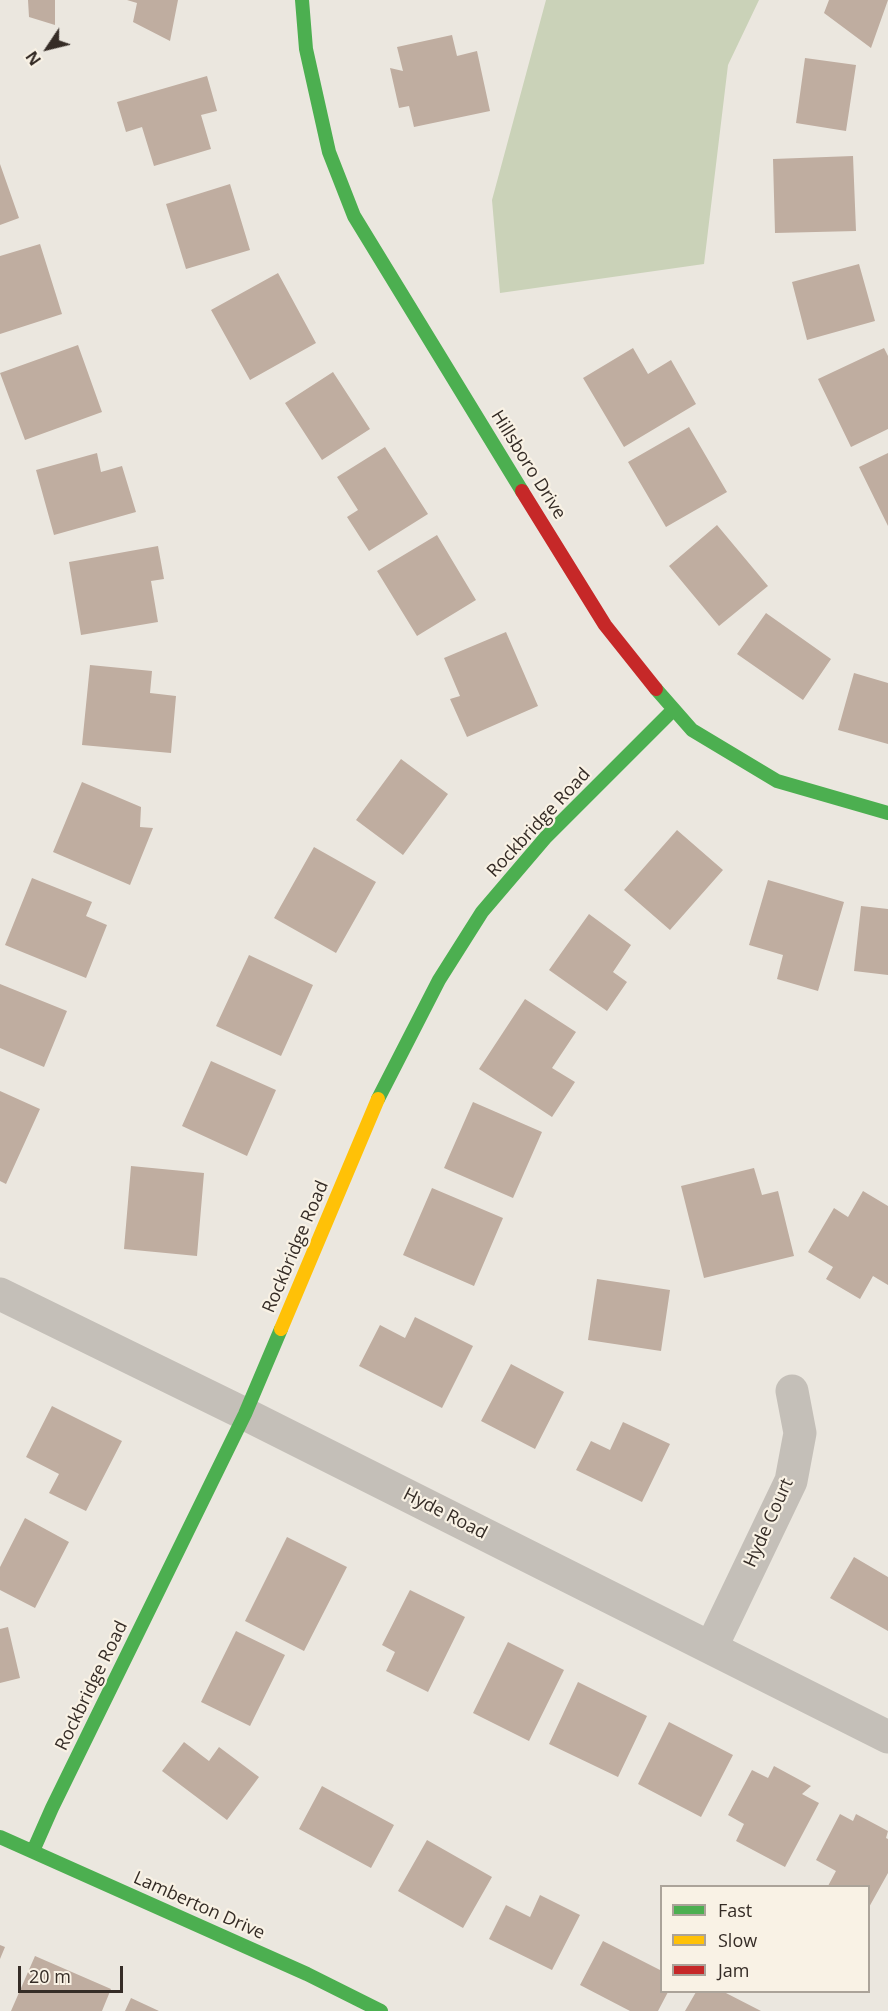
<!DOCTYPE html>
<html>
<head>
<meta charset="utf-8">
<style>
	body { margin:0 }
	#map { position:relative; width:888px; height:2011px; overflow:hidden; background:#ebe7df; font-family:"Open Sans",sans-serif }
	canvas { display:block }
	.legend { position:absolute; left:660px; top:1885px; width:210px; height:108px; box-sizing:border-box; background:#f9f2e5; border:2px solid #aba399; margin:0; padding:8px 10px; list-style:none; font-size:18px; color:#352c26 }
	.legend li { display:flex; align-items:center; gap:12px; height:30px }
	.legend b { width:30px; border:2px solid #aba399 }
	.north { position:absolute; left:18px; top:18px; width:60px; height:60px; -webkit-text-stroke:4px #f9f2e5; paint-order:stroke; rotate:235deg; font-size:16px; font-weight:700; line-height:24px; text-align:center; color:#352c26 }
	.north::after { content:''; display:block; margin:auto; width:21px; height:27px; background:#352c26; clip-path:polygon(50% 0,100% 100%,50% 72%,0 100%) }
	.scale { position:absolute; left:18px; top:1966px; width:105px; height:27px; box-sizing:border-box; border:3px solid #352c26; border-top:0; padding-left:8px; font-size:18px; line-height:21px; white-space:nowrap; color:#352c26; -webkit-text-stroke:4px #f9f2e5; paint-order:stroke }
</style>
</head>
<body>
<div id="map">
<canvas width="888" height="2011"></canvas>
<ul class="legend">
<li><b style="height:8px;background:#4caf50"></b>Fast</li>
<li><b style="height:8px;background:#ffc107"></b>Slow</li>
<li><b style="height:8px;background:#c62828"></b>Jam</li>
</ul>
<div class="north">N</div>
<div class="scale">20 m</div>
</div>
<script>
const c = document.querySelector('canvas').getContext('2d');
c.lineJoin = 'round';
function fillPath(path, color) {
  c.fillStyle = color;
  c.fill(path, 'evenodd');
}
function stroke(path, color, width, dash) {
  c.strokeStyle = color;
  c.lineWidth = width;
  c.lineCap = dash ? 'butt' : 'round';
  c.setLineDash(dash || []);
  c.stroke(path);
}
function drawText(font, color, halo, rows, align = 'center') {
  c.font = font + ' "Open Sans",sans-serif';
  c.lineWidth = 4.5;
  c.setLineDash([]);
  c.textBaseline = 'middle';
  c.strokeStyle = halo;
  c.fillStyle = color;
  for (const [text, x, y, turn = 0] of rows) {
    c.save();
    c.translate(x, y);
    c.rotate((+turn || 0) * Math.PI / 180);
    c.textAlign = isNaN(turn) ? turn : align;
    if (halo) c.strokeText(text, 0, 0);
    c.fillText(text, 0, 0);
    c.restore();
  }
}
const green = new Path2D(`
	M546 0H759L728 65 704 264 500 293 492 200Z`);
const building = new Path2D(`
	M28 0H55V25L29 17Z
	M127 0H178L170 41 133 22 137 3Z
	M829 0H888L871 48 824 13Z
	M452 35 457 56 477 51 490 111 414 127 409 106 399 108 390 68 403 71 397 47Z
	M805 58 856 65 846 131 796 123Z
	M207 76 217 111 201 115 211 149 154 166 142 127 126 132 117 102Z
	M853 156 856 231 775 233 773 159Z
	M0 164 19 218 0 225Z
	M230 184 250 250 186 269 166 204Z
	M40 244 62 314 0 334V256Z
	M859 264 875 321 807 340 792 282Z
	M278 273 316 343 250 380 211 310Z
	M78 345 102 412 25 440 0 373Z
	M633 348 648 374 671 360 696 404 624 447 583 378Z
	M884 348 888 356V429L851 447 818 379Z
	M333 372 370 429 322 460 285 403Z
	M689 427 727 492 666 527 628 462Z
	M385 447 428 514 369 551 347 517 358 510 337 477Z
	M97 453 101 472 122 466 136 512 54 535 36 470Z
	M888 453V526L859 467Z
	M717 525 768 586 719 626 669 566Z
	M437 535 476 600 417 636 377 571Z
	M158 546 164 579 151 581 158 622 81 635 69 562Z
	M766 613 831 659 803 700 737 654Z
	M506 632 538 706 467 737 450 699 460 696 444 658Z
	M90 665 152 671 150 693 176 696 171 753 82 745Z
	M854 673 888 683V744L838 730Z
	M401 759 448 794 403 855 356 820Z
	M82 782 141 807 140 827 153 828 130 885 53 852Z
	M677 830 723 870 670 930 624 890Z
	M314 847 376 882 336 953 274 918Z
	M32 878 92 902 86 916 107 925 86 978 5 945Z
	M768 880 844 902 818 991 777 979 783 955 749 945Z
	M861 906 888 909V975L854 971Z
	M589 914 631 945 613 972 627 982 607 1011 549 970Z
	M249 955 313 985 281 1056 216 1026Z
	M0 984 67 1011 44 1067 0 1048Z
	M525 999 576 1032 552 1068 575 1082 552 1117 479 1069Z
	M211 1061 276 1090 247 1156 182 1126Z
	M0 1091 40 1109 6 1184 0 1181Z
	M473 1102 542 1132 513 1198 444 1168Z
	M131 1166 204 1173 197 1256 124 1249Z
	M754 1168 762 1195 778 1191 794 1256 704 1278 681 1186Z
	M432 1188 503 1218 474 1286 403 1255Z
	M863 1191 888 1206V1285L873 1276 860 1299 826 1279 833 1267 808 1252 834 1208 848 1217Z
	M597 1279 670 1290 661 1351 588 1340Z
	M415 1317 473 1346 442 1408 359 1366 380 1325 405 1338Z
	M511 1364 564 1392 535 1449 481 1421Z
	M52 1406 122 1441 86 1511 49 1493 59 1474 26 1457Z
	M623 1422 670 1444 642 1502 576 1470 591 1441 610 1450Z
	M25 1518 69 1542 35 1608 0 1590V1567Z
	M287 1537 347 1567 304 1651 245 1621Z
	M854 1557 888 1577V1631L830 1598Z
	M410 1590 465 1617 428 1692 386 1671 395 1652 382 1645Z
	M8 1627 20 1678 0 1683V1629Z
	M236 1631 285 1655 250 1726 201 1702Z
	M508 1642 564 1670 529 1741 473 1713Z
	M578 1682 647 1716 618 1777 549 1744Z
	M669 1722 733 1755 701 1817 638 1784Z
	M184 1742 209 1761 219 1747 259 1777 227 1820 162 1771Z
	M774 1766 811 1786 802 1794 819 1803 785 1867 736 1841 744 1824 728 1815 752 1770 768 1778Z
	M322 1786 394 1825 371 1868 299 1829Z
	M840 1814 853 1821 856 1814 888 1831 886 1838 888 1839V1873L868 1909V1886H828L836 1871 816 1860Z
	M427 1840 492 1877 463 1928 398 1891Z
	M540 1895 580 1915 552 1970 489 1939 506 1905 530 1917Z
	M603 1941 662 1971V1992H668L658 2011H630L580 1985Z
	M0 1945 5 1947 0 1959Z
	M35 1956 111 1989 102 2011H11Z
	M696 1992H724L761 2011H685Z
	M131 1998 159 2011H125Z`);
const street = new Path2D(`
	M0 1294 245 1414 888 1737
	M711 1648 791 1481 800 1433 792 1391`);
const fast = new Path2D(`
	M302 0 306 49 329 152 354 216 522 491
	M656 689 692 730 777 781 888 813
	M378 1099 439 980 482 912 546 837 673 710
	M0 1837 307 1974 381 2011
	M33 1851 52 1808 245 1414 281 1329`);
const slow = new Path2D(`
	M281 1329 378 1099`);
const jam = new Path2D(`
	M522 491 605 625 656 689`);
const streetNames = [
	["Hillsboro Drive",528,465,58],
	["Rockbridge Road",539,823,-47],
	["Rockbridge Road",296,1247,-67],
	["Hyde Road",445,1514,27],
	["Hyde Court",769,1523,-66],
	["Rockbridge Road",92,1686,-64],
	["Lamberton Drive",199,1906,24]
];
fillPath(green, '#cad2b8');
fillPath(building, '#bfada0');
stroke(street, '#c4bfb8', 33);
stroke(fast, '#4caf50', 14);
stroke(slow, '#ffc107', 14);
stroke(jam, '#c62828', 14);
drawText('18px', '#352c26', '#f9f2e5', streetNames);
</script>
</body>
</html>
